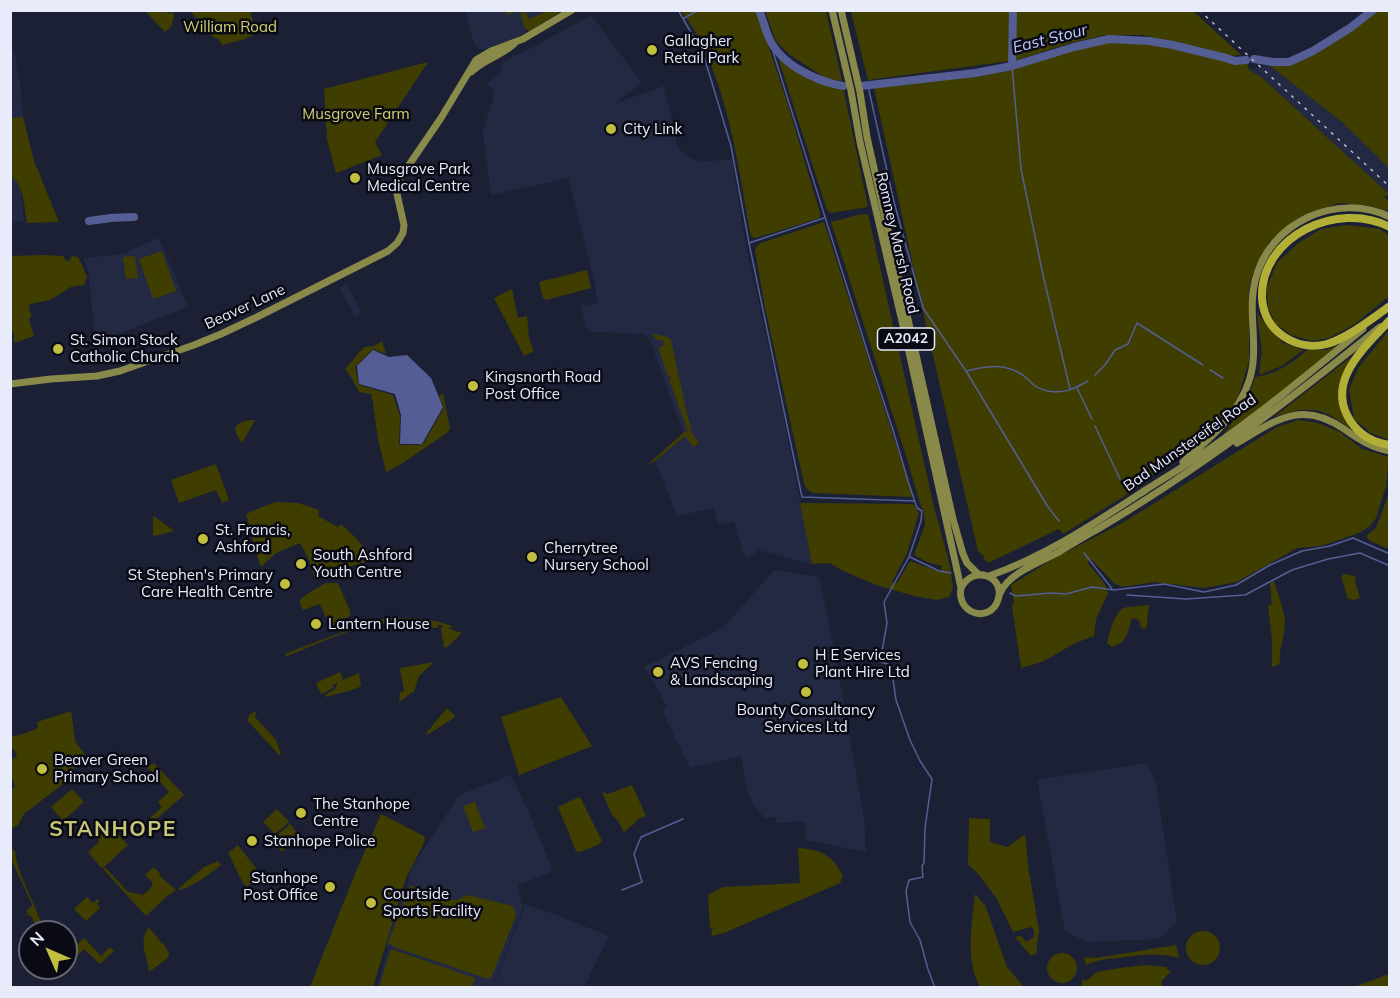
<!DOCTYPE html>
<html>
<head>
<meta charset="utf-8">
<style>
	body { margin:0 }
	#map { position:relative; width:1400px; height:998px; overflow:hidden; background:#1c2035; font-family:Mulish,sans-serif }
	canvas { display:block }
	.frame { position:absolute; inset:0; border:12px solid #e8ebfa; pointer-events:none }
	.north { position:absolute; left:18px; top:920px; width:60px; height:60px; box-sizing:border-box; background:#090a14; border:2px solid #626470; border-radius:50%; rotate:315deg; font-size:16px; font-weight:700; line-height:24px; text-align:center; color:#e8ebfa }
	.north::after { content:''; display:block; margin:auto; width:21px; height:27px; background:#c1be40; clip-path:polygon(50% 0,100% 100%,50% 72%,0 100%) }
</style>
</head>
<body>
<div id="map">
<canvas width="1400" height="998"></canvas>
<div class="frame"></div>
<div class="north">N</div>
</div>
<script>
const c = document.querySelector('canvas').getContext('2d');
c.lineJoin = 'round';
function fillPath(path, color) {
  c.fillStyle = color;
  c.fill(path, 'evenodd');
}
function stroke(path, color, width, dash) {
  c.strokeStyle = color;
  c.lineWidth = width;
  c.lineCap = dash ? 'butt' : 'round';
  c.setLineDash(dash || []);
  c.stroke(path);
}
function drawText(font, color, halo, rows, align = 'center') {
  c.font = font + ' Mulish,sans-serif';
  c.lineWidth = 5;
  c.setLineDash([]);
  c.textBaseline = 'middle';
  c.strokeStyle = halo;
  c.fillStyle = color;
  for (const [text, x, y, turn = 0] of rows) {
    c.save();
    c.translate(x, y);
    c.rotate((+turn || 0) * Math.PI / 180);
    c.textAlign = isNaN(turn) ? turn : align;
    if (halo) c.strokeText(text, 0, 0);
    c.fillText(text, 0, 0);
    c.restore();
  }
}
const built = new Path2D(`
	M465 11H555L525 22V33L508 41 484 49H479L474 44Z
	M591 15 642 83 614 104 664 86 678 148 687 157 700 161 732 160 746 246 782 408 812 564 758 550 746 560 734 521 718 525 714 508 677 516 655 461 685 436 649 338 642 334 595 332 585 327 581 306 597 303 596 287 568 178 491 195 483 131 495 92 487 83 500 72 502 62 528 50Z
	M11 51H14L20 83 23 117 11 118Z
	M1269 65 1342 122 1389 168V194L1260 76 1249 70Z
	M11 176 17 180 21 192 24 221 11 223Z
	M159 238 188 307 96 342 88 270 83 258 116 255 127 252Z
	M347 284 362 313 355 317 340 288Z
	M774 570 819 577 835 654 864 818 866 852 806 840 805 821 776 823 775 817 764 818 754 805 747 791 741 756 690 768 662 711 667 707 653 680 644 667 723 628Z
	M1146 763 1156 782 1177 923 1158 939 1087 942 1065 931 1037 780Z
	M511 775 532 820 553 871 518 885 523 906 494 983H495L525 904 559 916 609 936 584 987 377 988 388 948 444 966 385 946 408 882 411 869 459 795Z`);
const green = new Path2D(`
	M516 10 525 11 529 19 548 11H562L529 31 525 29 520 11 506 15V13Z
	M866 10 1193 11 1241 55 1230 56 1143 35H1105L1067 44 1017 60 868 80 851 12Z
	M145 11H166L169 14 172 11 174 16 171 27 165 32Z
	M190 11H250L256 33 245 39 222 45 219 39 214 38Z
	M681 11H757L788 105 820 213V218L756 238 752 237 750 233C739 168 730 102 701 42 696 31 688 21 681 11Z
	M765 11H826L842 81 825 78 789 54 776 41Z
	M1378 11H1389V168L1342 122 1269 65 1299 62 1366 20Z
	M1115 40 1141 42 1189 51 1224 60 1229 62H1247L1249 63 1248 65 1249 70 1260 76 1389 194V196H1383L1389 201V211L1365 205 1338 203 1297 219 1270 241 1255 267 1249 288V361L1237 401 1207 435 1131 492 1063 534 1059 529 988 563 983 557 984 556 978 551 926 325 874 88 1024 66 1089 45Z
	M776 51C799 73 811 80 842 88L844 92 868 207 831 213 827 210Z
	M428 62 375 142 382 155 336 173 327 139 324 89Z
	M23 117 34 161 59 222 27 223C24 207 24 185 11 176V118Z
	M868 214 934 507 950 566 953 588 949 597 937 600 914 596 876 585 841 570 830 563 812 564 800 503 913 504 919 513 907 553 892 582 897 583 910 561 940 572 942 566 927 562 914 555 925 525 924 513 920 503 907 459 831 222 858 215Z
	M824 222 913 497 813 493 807 489 804 483 765 308 755 250 757 246 761 243Z
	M1347 225 1380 229 1389 235V296L1355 324 1329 338 1312 341 1291 335 1276 324 1268 308 1267 287 1277 263 1297 244 1321 229Z
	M162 251 176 291 153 299 139 259Z
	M44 255 63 256 66 261H69L72 256 78 257 83 267 87 277 84 285 71 287 50 300 30 304 29 311 32 315 29 319 34 336 14 343V333L10 332 11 256Z
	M135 256 138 278 126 279 123 257Z
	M587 270 591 288 546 300 543 298 539 282Z
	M512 289 518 318 527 316 529 339 534 351 524 356 494 298Z
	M1257 313 1268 327 1283 343 1303 350 1282 366 1259 375 1262 351Z
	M1389 330V440L1371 433 1354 419 1349 389 1359 367Z
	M654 334 668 337 671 340 687 414 692 430 685 429 686 426 669 380 671 378 667 374 659 350 661 346 664 345 663 340H657L653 336Z
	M382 341 386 354 373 349 355 367 359 385 393 395 400 416 399 445H419L424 443 442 411 444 407 439 396 443 393 450 428 448 432 403 463 386 472 378 439 373 403 371 394 359 392 351 377 345 369 364 347 374 346Z
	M1340 344 1296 381 1223 435C1238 415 1248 402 1255 377 1275 375 1292 363 1307 350H1326Z
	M1351 357C1336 388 1334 398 1350 429 1322 406 1307 406 1274 417Z
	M249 420H255L242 443C233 429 231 425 249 420Z
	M1298 420 1318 423 1340 432 1362 449 1389 457 1386 486 1376 518 1369 527 1361 532 1333 542 1321 546 1297 548 1237 582 1204 588 1155 582 1122 587 1114 583 1092 560 1087 562 1105 584 1108 593 1096 619 1094 636 1075 643 1044 661 1021 668 1012 606 1014 602 1011 585 1053 559 1124 522 1277 427Z
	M690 430 699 443 693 447 685 436 655 461 646 466 684 432Z
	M216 464 229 500 222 503 216 490 179 503 171 480Z
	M1389 493V549L1370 541 1366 536 1376 528Z
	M276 502 298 503 319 510 318 516 338 527 341 524 357 539 370 555 371 559 366 562 337 570 315 580 309 560 300 543 276 553 261 567 257 556 246 514 267 505Z
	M154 516 174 531 155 536 153 535V517Z
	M1346 574 1356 577 1355 581 1360 598 1354 600 1348 599 1342 579V575Z
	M1274 581C1277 591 1285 613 1285 622 1285 637 1278 649 1280 664L1272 667V640L1268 606 1272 604 1270 583Z
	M326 583H338L350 611V616L330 627 320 604 303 610 299 601 307 594Z
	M1149 605 1146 629 1141 628 1139 620 1132 618C1127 633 1129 641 1112 647L1107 643C1109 634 1115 611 1124 608 1131 606 1142 606 1149 605Z
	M399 618C418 618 434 619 452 626L451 628H448L461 633V634L446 648 444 647 441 628 443 626 442 625H438V628L423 627 422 624C406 625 391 622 375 624L380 620Z
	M366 623 371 625 341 634 285 657 287 653Z
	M434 662 419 676 414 691 399 702 400 692 404 691 400 668Z
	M340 672 343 679 333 685V688L321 694 316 683Z
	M359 673 361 686C351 692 337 693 326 697L325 695 335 689 338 682Z
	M561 697 592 746 519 775 501 717Z
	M447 708 455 716 454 718 427 735V732Z
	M71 711 75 741 85 755 63 784 24 814 18 825 11 829V789L15 787 12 777H11V756L12 759 17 757 14 749H11V737L26 733 38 728 37 722Z
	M256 711 255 717 276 740 281 754 279 755 247 720 250 714Z
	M154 763 184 795 152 823 149 819 162 807 158 802 169 792 152 772 146 767Z
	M632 785 646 816 638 819 633 825 630 826 624 833 619 822 612 815 602 792 608 794Z
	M72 789 84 802 63 821 51 807Z
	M579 797 581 799 602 841 598 845 579 852 576 851 558 807Z
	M475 802 485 828 473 832 463 806Z
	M277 809 289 822 275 834 263 822Z
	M381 814 424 836 425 841 406 878 373 987H310L355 874Z
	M969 818 990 819V842L1008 847 1025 834 1029 872 1039 930 1036 954 1031 956 1015 937 1021 936 1026 942 1034 937V930L1031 927 1013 932 997 899 979 875 968 864Z
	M290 824 297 833 289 840 292 843 282 852 273 839Z
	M109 825 128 845 102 869 88 852 99 842 97 835Z
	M238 845 262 876 246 887C238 876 235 865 228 853Z
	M11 848 15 851C18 879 37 903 43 931L38 930 32 917 28 915 27 910 32 906V904L11 859Z
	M798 848C821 849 833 856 843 876L840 883 724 933 712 936 711 933 713 928H710L708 895 723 887 800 883Z
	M218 861 221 865C208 875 195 886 179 890V888L204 867Z
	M105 867 128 892 143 895 152 887V882L145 875 154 867 160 874 161 877 176 890 165 898 146 916 104 870Z
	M410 886 445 893 451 900H457L467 895 513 906 516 915 492 976 488 979 397 948 388 943Z
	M975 894 985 905 1007 967 1024 987H980C965 960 972 924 975 894Z
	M87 897 93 903 98 899 99 901 97 904 100 908 86 921 74 909Z
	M149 927 162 944 163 943 169 953 168 958 149 972C148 955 137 943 149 927Z
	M1186 948a17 17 0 1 1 34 0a17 17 0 1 1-34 0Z
	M84 938 101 956 110 947 114 951 100 964 84 949 75 958 70 954V951Z
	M1176 945 1179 958C1157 952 1140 955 1118 958 1107 959 1096 960 1086 965L1084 957 1096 958Z
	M391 949 475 978 472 987H379Z
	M1047 968a15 15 0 1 1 30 0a15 15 0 1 1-30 0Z
	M1145 965 1167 967V969L1171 971 1161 982 1163 986 1161 987H1081L1083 979 1086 981 1097 972 1120 968Z
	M1389 974V987H1354Z`);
const water = new Path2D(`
	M373 350 389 357 407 355 431 378 443 407 422 444H400L401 415 395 394 359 384 357 366Z`);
const stream = new Path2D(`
	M678 10 703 53 731 146 749 243 802 497 914 501
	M684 18 699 10
	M769 39 870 360 893 430 909 484 917 508 922 511 921 521 909 557 884 602 887 623 880 662 891 665 896 700 910 740 920 761 932 779 925 828 924 863 922 866 923 877 909 880 906 891 910 922 920 940 928 969 935 988
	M1012 66 1021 169 1043 275 1070 389
	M868 86 894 202 923 308 966 371 1048 507 1059 521
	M749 243 824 218
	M1210 370 1223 378
	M967 371C983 367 997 364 1013 370 1025 375 1026 378 1035 386 1039 389 1044 390 1048 391 1064 394 1074 389 1088 381
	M1095 375 1105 365 1115 350 1128 344 1137 323 1203 365
	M1077 388 1092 419
	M1095 426 1120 479
	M1084 553 1113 590
	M910 557 939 571 951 573
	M1010 593 1016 596 1051 593 1066 594 1092 587 1114 590 1164 584 1204 592 1236 585 1270 565 1302 551 1330 546 1353 538 1390 554
	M1127 595 1186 599 1245 595 1292 570 1328 559 1360 553 1390 566
	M622 890 642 882 634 854 641 837 683 819`);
const river = new Path2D(`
	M759 10C763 19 765 29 769 38 781 65 816 81 843 86
	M1254 59 1273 62H1289L1313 51 1350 28 1373 10
	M1012 66 1013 10
	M861 86 975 73 1012 66 1074 47 1109 39 1149 41 1173 45 1226 58 1235 61 1246 60
	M89 221 111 218 134 217`);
const major = new Path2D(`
	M832 10 851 91 860 142 905 334 961 588C956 614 990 624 998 600 1006 576 973 564 961 588
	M841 10 860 92 867 137 953 519 963 554 967 563 978 574
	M471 72C486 58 501 56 514 44
	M10 384 51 379 97 376 120 371 194 345 221 334 257 317 388 251 397 243 403 233 404 225 397 194 398 181 441 118 476 60 491 51 523 39 572 10
	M1237 443C1275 421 1301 399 1344 429 1358 439 1372 448 1390 451
	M1183 462C1210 438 1237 417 1249 381 1260 349 1247 314 1255 281 1268 223 1337 191 1390 217
	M989 576C1044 557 1095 523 1144 491 1164 478 1185 466 1205 452 1260 414 1312 371 1363 329
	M1000 593C1009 573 1040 562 1059 552 1072 544 1085 536 1098 529 1198 470 1290 400 1380 327`);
const highway = new Path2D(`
	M1390 227C1338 200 1260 236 1262 298 1263 314 1270 327 1283 336 1296 345 1312 348 1327 344 1348 338 1371 319 1390 306
	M1390 320C1364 348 1324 382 1351 422 1360 435 1374 443 1390 445`);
const rail = new Path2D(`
	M1199 10 1390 187`);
const markers = [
	[652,50,6,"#c1be40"],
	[611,129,6,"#c1be40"],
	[355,178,6,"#c1be40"],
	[58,349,6,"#c1be40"],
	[473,386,6,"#c1be40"],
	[203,539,6,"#c1be40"],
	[532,557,6,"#c1be40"],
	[301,564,6,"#c1be40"],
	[285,584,6,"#c1be40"],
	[316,624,6,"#c1be40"],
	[803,664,6,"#c1be40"],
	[658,672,6,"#c1be40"],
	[806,692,6,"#c1be40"],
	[42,769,6,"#c1be40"],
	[301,813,6,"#c1be40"],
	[252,841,6,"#c1be40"],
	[330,887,6,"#c1be40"],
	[371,903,6,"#c1be40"]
];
const shields = [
	[906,339,57]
];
const shieldNames = [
	["A2042",906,339]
];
const parkNames = [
	["William Road",230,27],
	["Musgrove Farm",356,114]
];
const poiNames = [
	["Gallagher",664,41],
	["Retail Park",664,58],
	["City Link",623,129],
	["Musgrove Park",367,169],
	["Medical Centre",367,186],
	["St. Simon Stock",70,340],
	["Catholic Church",70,357],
	["Kingsnorth Road",485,377],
	["Post Office",485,394],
	["St. Francis,",215,530],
	["Ashford",215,547],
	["Cherrytree",544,548],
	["Nursery School",544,565],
	["South Ashford",313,555],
	["Youth Centre",313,572],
	["St Stephen's Primary",273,575,"right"],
	["Care Health Centre",273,592,"right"],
	["Lantern House",328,624],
	["H E Services",815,655],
	["Plant Hire Ltd",815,672],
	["AVS Fencing",670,663],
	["& Landscaping",670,680],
	["Bounty Consultancy",806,710,"center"],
	["Services Ltd",806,727,"center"],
	["Beaver Green",54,760],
	["Primary School",54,777],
	["The Stanhope",313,804],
	["Centre",313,821],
	["Stanhope Police",264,841],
	["Stanhope",318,878,"right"],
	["Post Office",318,895,"right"],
	["Courtside",383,894],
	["Sports Facility",383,911]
];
const streetNames = [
	["Romney Marsh Road",897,243,77],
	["Beaver Lane",245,307,-25],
	["Bad Munstereifel Road",1190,443,-35]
];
const waterNames = [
	["East Stour",1050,39,-14]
];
const districtNames = [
	["STANHOPE",113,830]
];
fillPath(built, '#242943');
fillPath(green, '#3f3e00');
fillPath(water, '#545e95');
stroke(stream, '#545e95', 1.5);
stroke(river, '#545e95', 8);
stroke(major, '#89894a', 7);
stroke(highway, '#b2af36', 8);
stroke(rail, '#bcbfcf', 1.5, [3, 6]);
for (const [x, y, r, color] of markers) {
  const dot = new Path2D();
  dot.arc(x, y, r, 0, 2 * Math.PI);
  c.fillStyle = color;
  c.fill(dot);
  stroke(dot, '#090a14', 2);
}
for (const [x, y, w] of shields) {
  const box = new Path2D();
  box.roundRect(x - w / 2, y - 11, w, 22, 4.5);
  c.fillStyle = '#090a14';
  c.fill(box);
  stroke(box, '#e8ebfa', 1.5);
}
drawText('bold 14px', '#e8ebfa', null, shieldNames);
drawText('15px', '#d2d171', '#090a14', parkNames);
drawText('15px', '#e8ebfa', '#090a14', poiNames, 'left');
drawText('15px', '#e8ebfa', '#090a14', streetNames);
drawText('italic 16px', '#c0cbfd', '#090a14', waterNames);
c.letterSpacing = '1.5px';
drawText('bold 21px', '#c6c577', '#090a14', districtNames);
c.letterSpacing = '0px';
</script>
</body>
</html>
